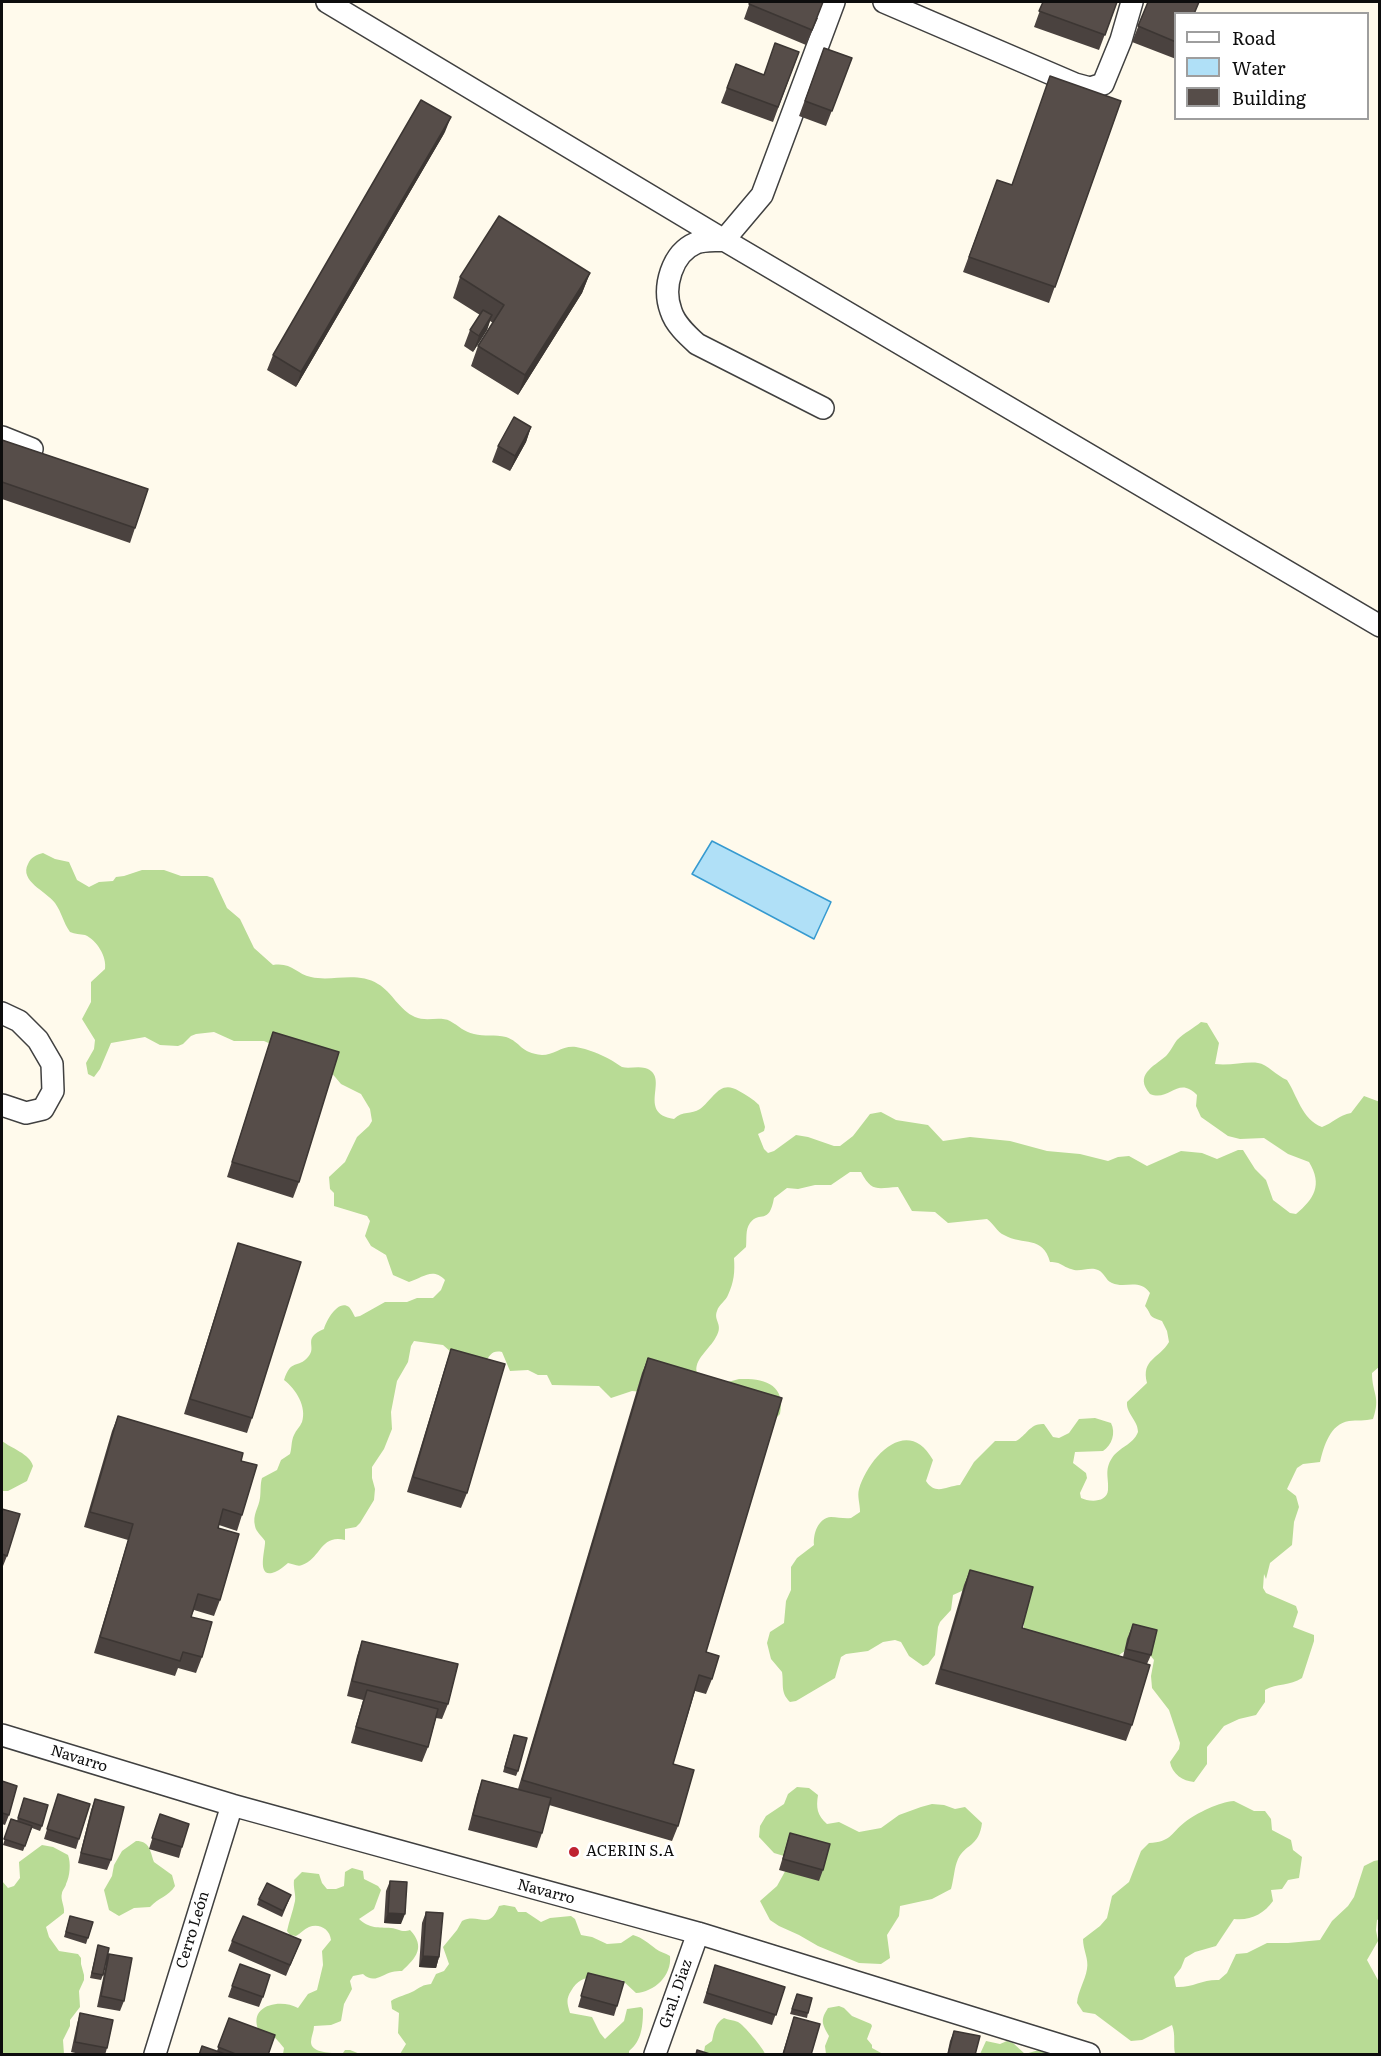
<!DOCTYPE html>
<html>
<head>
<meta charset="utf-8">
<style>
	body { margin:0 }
	#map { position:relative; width:1381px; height:2056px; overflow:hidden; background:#fffaec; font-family:Literata,serif }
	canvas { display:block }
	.frame { position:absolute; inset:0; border:3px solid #0d0d0d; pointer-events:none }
	.legend { position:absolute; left:1174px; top:12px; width:195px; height:108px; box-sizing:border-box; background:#fff; border:2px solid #9e9e9e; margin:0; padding:8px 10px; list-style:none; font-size:18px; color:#0d0d0d }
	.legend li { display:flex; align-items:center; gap:12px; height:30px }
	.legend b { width:30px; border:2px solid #9e9e9e }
</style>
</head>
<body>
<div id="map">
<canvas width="1381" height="2056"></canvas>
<div class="frame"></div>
<ul class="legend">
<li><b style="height:8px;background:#fff"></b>Road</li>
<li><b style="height:16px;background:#b0e0f7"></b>Water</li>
<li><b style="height:16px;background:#564d49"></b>Building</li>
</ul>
</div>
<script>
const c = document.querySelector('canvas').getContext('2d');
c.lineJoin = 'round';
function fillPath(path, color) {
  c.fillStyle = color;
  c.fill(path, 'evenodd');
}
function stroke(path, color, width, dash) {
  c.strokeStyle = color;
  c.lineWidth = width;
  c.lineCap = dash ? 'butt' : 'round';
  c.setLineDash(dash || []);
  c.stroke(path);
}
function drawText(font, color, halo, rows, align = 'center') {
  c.font = font + ' Literata,serif';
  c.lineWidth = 6;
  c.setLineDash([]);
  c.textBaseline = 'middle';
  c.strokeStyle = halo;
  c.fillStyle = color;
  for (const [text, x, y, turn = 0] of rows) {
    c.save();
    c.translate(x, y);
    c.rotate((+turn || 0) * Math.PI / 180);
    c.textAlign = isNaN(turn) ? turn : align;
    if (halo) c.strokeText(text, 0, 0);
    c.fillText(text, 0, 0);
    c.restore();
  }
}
const forest = new Path2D(`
	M43 853 55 859 69 862 77 880 89 887 99 882 113 881 116 877 124 876 142 870H164L181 876H207L213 878 227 908 240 919 254 948 273 965C292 962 296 974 311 977 332 982 357 971 378 984 392 992 399 1010 415 1017 426 1022 440 1016 450 1021 459 1026 464 1032 474 1034 484 1037 495 1034 506 1037 521 1042 520 1053 542 1055 554 1055 563 1045 576 1047 588 1049 600 1054 611 1060 615 1062 618 1065 622 1067 629 1069 637 1066 645 1068 672 1076 635 1113 674 1119 683 1110 691 1115 700 1109 714 1098 720 1079 739 1091 746 1095 753 1099 759 1105L765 1127 764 1131 758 1134 764 1149 768 1153 774 1151 796 1135 808 1137 834 1146H840L853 1136 870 1114 881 1112 896 1120 928 1125 943 1141 970 1137 1010 1141 1047 1151 1080 1154 1108 1161 1118 1157 1129 1156 1147 1166 1181 1151 1202 1153 1217 1159 1238 1150H1243L1255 1169 1266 1180 1273 1200 1290 1213 1296 1214C1314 1199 1323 1185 1309 1162L1288 1154 1264 1138 1240 1139 1228 1136 1201 1117 1196 1106 1197 1095C1178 1075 1170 1102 1150 1094 1134 1075 1153 1067 1166 1056 1171 1051 1173 1045 1177 1040 1184 1033 1194 1028 1201 1022L1207 1023 1219 1043 1215 1064C1230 1066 1247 1061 1258 1063 1267 1064 1277 1076 1287 1080 1297 1095 1302 1120 1322 1127 1333 1123 1339 1115 1351 1113L1364 1096 1380 1102V1366L1372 1373C1372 1394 1381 1396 1373 1419 1365 1421 1357 1420 1349 1421 1330 1424 1324 1446 1320 1462L1303 1464 1297 1468 1287 1489 1296 1496 1299 1507 1294 1522 1292 1545 1270 1563 1266 1579 1264 1574 1263 1588 1266 1593 1296 1606 1298 1612 1293 1627 1314 1635V1641L1302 1678C1290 1686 1277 1683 1265 1690V1702L1256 1715 1239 1719 1224 1726 1207 1747V1764L1194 1782C1183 1781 1172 1774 1170 1762L1179 1749 1180 1743 1169 1710 1152 1688 1151 1676 1154 1660 1150 1655C1134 1651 1127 1645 1115 1660L1026 1632 1024 1628V1617L973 1586 953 1595 951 1610 940 1622 938 1627 935 1655 928 1664 923 1666 909 1656 901 1642 895 1640 883 1642 868 1651 846 1654 841 1657 835 1678 796 1701 790 1702C780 1692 784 1685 782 1672L771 1659 767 1643 770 1632 784 1623 786 1601 791 1590V1567L797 1558 814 1545C813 1534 818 1518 831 1517 838 1517 844 1519 851 1518L860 1512C860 1504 857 1496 859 1489 869 1456 908 1415 933 1460L926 1481C936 1496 946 1486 960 1485L974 1462 995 1441H1016C1027 1435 1030 1423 1044 1424L1053 1437 1059 1438 1069 1433 1079 1419 1095 1418 1111 1423C1116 1433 1112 1445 1103 1451L1075 1452 1073 1463 1086 1473 1087 1478 1080 1493 1081 1498C1089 1502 1107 1503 1108 1490 1109 1478 1104 1470 1112 1458 1119 1447 1133 1445 1138 1432 1138 1420 1126 1414 1127 1402L1147 1383C1141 1359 1159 1359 1169 1342L1167 1331 1162 1321C1147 1316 1153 1316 1145 1306L1150 1293C1139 1278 1125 1289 1112 1283 1105 1280 1105 1273 1098 1270 1089 1266 1080 1273 1071 1269 1061 1266 1062 1262 1050 1262 1043 1235 1023 1246 1004 1235 997 1232 994 1224 987 1219L948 1223 935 1212 912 1211 898 1187C878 1188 872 1193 861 1172H850L831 1185H815L798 1189 787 1188 774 1198C769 1226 760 1210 750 1223 745 1230 747 1239 746 1247L734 1258C735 1272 734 1282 728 1295 726 1301 719 1304 717 1311 713 1321 724 1324 716 1337 710 1349 693 1360 697 1373 706 1376 716 1382 725 1382 729 1382 734 1380 739 1379 764 1378 786 1384 780 1414L773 1421 643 1392 632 1391 611 1398 599 1386 552 1385 547 1375H538L528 1370 510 1371 502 1352C492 1350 490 1355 485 1363L451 1352 443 1345 414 1341 411 1346 408 1362 397 1381 391 1412 392 1429 384 1449 372 1467V1478L375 1489 374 1500 360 1523 356 1527 345 1529V1540C320 1534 321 1559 302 1565 298 1567 293 1564 288 1563 284 1566 280 1570 275 1572 255 1580 266 1548 265 1541 262 1536 256 1532 255 1526 252 1515 259 1507 260 1498 261 1491 260 1485 262 1478L277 1470 281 1460 290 1454C292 1448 291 1441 294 1435 296 1430 300 1427 302 1422 307 1407 296 1389 284 1380 291 1358 298 1369 308 1357 318 1346 301 1339 324 1329 326 1321 338 1299 349 1307 352 1310 353 1314 355 1317L360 1316 385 1302H407L417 1298H433L441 1290 445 1280C432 1267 423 1278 409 1282L393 1275 386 1255 371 1246 365 1236 370 1221 367 1216 334 1206V1193L330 1189 329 1177 345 1162 357 1137 369 1126 372 1121 370 1109 361 1094 341 1084 330 1071 264 1041H234L214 1032 196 1034 191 1036 183 1044 178 1046 160 1045 145 1037 111 1043 100 1069 94 1077 88 1074 86 1063 94 1049 95 1040 82 1019 91 1002V982L105 969C107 957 97 940 85 935 80 934 75 934 70 932 63 922 62 913 55 903 46 891 19 881 28 864 31 857 36 855 43 853Z
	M2 1441C11 1448 30 1454 33 1466L27 1481 8 1491H2Z
	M797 1787 809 1788 818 1795C816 1808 817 1815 827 1824L839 1822 859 1832 881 1828 899 1815 921 1807 932 1804 944 1805 955 1809 965 1807 982 1823C979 1847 965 1844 958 1859 954 1868 954 1879 951 1889L932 1899 900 1906 899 1916 887 1935 890 1958 881 1964 859 1963 818 1946 799 1935 779 1926 770 1920 760 1901 777 1886 788 1866 784 1856 774 1853 759 1837 760 1826 766 1816 784 1804 788 1794Z
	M1234 1801 1254 1811H1265L1271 1819 1272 1830 1291 1840 1293 1850 1302 1857 1299 1878 1288 1880 1282 1889 1271 1890 1273 1901C1264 1914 1250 1921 1234 1919L1216 1946 1195 1952 1185 1958 1181 1968 1174 1977 1176 1987C1192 1988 1203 1979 1219 1980L1227 1973 1236 1954 1247 1953 1267 1943H1288L1320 1940 1332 1921 1348 1906 1354 1897 1364 1866 1374 1861 1379 1860V1919L1377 1920 1376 1930 1378 1941 1367 1960 1379 1982V2054H1175C1173 2043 1176 2036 1172 2025L1142 2040 1131 2041 1095 2014 1083 2012 1077 2003C1078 1991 1085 1981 1087 1969 1089 1959 1083 1950 1083 1939L1100 1926 1107 1918 1112 1896 1129 1882 1141 1851 1149 1843C1171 1842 1170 1834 1185 1822 1197 1813 1219 1802 1234 1801Z
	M136 1841C150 1841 150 1851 154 1862L172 1875 175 1886C169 1896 158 1898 150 1907L134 1908 119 1916 109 1910 104 1890 112 1876 114 1865 122 1851Z
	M42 1845 53 1847 68 1855C71 1863 70 1876 66 1884 66 1886 62 1891 62 1893 60 1900 65 1906 64 1913L46 1927 49 1937 59 1951 78 1954 81 1958V1964L84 1975V1980L79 1991 80 2007 70 2020V2026L63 2040 64 2054H2V1881L8 1888 14 1886 20 1878 19 1862Z
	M352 1868 363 1871 364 1879 378 1886 381 1890 374 1909 359 1919C370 1929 378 1927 391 1928 399 1929 402 1933 410 1930 426 1947 416 1958 402 1971 399 1971 395 1971 392 1972 381 1975 374 1984 363 1974L353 1976 350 1981 352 1989 344 2004 341 2021 331 2025 314 2026C314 2031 311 2037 311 2042 311 2054 334 2053 343 2053L345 2050H350L360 2054H283L284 2048C275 2037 273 2034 259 2031 247 2005 281 1998 298 2008L308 1994 317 1990 323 1965 322 1951 331 1940C330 1929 319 1923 309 1927 304 1929 300 1934 296 1936L290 1935 287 1931C289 1921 293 1911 295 1901 296 1895 293 1887 294 1880L302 1872 319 1874 322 1883 327 1889H336L344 1886 345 1872Z
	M504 1905 515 1907 518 1912H526L541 1922 550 1918 571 1916 575 1919 581 1935 592 1937 607 1944 621 1943 633 1935C643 1938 648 1943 656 1949 660 1952 665 1953 670 1956 672 1976 654 1992 636 1993L622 1980C600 1981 584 1969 571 1991 566 1999 567 2003 570 2013L592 2017 600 2033 605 2039 624 2021 627 2009 641 2007 643 2009C643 2025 642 2041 629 2051V2054H400L406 2044 398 2033 399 2013 392 2009 391 2001C398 1996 407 1995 414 1991 421 1987 422 1985 431 1984L436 1974 444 1971 449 1964 443 1947 457 1930 462 1921C479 1912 489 1932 499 1906Z
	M839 2006 844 2008 852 2016 871 2024 872 2026 867 2039 872 2045V2048L883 2054H826L825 2046 829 2036C822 2024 820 2020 828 2008Z
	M724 2018C728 2020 733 2020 738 2022 743 2024 764 2049 765 2054H706L704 2052 705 2046 712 2041C714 2032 715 2023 724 2018Z
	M986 2041 1000 2044 1007 2041 1013 2043 1025 2054 1039 2050 1052 2054H980Z`);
const water = new Path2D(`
	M712 841 831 902 814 939 692 874Z`);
const minor = new Path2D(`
	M327 2 724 240 1380 626
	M884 2 1075 84 1090 88 1103 84 1121 40 1132 2
	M823 408 697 344C687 335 675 324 671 311 662 287 672 253 696 243 704 240 716 241 724 240L762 195 834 2
	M2 437 32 449
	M2 1013 19 1021 38 1040 52 1064 53 1091 43 1109 26 1113 2 1105
	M2 1735 232 1805 698 1933 1089 2054
	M155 2054 232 1805
	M655 2054 698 1933`);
const wall = new Path2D(`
	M750 2 818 18 806 45 744 19Z
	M1043 2H1117L1099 50 1034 27Z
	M1148 2H1199L1194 14H1176V59L1132 42Z
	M824 48 852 58 826 126 799 116Z
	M799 52 773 122 721 103 736 64 764 75Z
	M1121 101 1049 303 963 272 997 180 1012 185Z
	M445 132 296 387 267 370 273 355Z
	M590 273 582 293 518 395 471 366 478 346 493 323 490 321 487 330 473 352 464 346 470 330 480 315 453 298 460 277Z
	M531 427 526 442 510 471 492 462 498 446Z
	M2 440 148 489 130 543 2 499Z
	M273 1032 299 1182 293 1198 227 1177Z
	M238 1243 252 1418 247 1433 184 1414Z
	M451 1349 467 1493 461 1508 407 1492 446 1364Z
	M648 1358 712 1679 706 1694 695 1691 673 1764 678 1826 672 1841 549 1805 542 1833 537 1848 468 1830 477 1795 482 1780 518 1789 642 1373Z
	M118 1416 241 1461 242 1515 237 1531 219 1525 218 1528 220 1600 214 1616 194 1610 191 1617 202 1657 196 1673 178 1668 175 1676 94 1653 128 1540 84 1527 112 1431Z
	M2 1509 7 1556 3 1566H2Z
	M970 1570 1022 1628 1123 1657 1127 1639 1133 1624 1151 1655 1147 1664 1132 1725 1126 1741 935 1684 964 1585Z
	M362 1641 448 1704 442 1719 436 1718 428 1747 422 1762 351 1743 363 1700 347 1696 357 1656Z
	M512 1740 518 1771 516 1776 503 1772Z
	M2 1781 9 1815 5 1825 2 1824Z
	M58 1794 79 1839 76 1849 44 1839Z
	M24 1798 42 1826 40 1831 32 1828 23 1851 3 1845 11 1819 17 1821Z
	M95 1799 111 1860 107 1870 78 1863 91 1810Z
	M160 1814 182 1847 179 1858 149 1849Z
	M790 1833 823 1870 819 1881 779 1870Z
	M390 1881 401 1924 384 1923 386 1891Z
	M259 1899 289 1900 282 1917 257 1905Z
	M426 1912 439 1957 436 1968 419 1967 422 1923Z
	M70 1916 93 1922 86 1944 64 1937Z
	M301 1940 286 1976 228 1951 232 1941Z
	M98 1945 103 1975 101 1980 90 1978Z
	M109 1954 124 2001 120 2011 97 2007 106 1964Z
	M240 1964 263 1997 259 2007 228 1997Z
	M715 1965 785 1987 772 2025 703 2003Z
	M588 1973 617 2006 614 2016 578 2007Z
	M795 1999 808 2013 807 2018 790 2014Z
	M80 2013 107 2048 105 2055H84L71 2052 77 2024Z
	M794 2017 811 2055H782Z
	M229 2018 268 2055H198L217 2051Z
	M954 2031 975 2055H947L950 2041Z`);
const shadedWall = new Path2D(`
	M451 117 445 132 296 387 301 372Z
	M590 273 582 293 518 395 525 375Z
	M492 315 487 330 473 352 479 336Z
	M531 427 526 442 510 471 515 456Z
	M388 1913 405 1914 401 1924 384 1923Z
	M423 1956 439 1957 436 1968 419 1967Z`);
const building = new Path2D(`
	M750 2H823L812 30 749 4Z
	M1043 2H1117L1105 35 1039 11Z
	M1148 2H1199L1194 14H1176V42L1138 26Z
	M775 43 799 52 778 107 727 88 736 64 764 75Z
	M824 48 852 58 832 111 805 101Z
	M1050 76 1121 101 1055 287 969 257 997 180 1012 185Z
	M421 100 451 117 301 372 273 355Z
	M499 216 590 273 525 375 478 346 504 305 460 277Z
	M483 310 492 315 479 336 470 330Z
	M514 417 531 427 515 456 498 446Z
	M2 440 148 489 135 528 2 482Z
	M273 1032 339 1052 299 1182 232 1162Z
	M238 1243 301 1262 252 1418 190 1399Z
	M451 1349 505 1364 467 1493 413 1477Z
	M648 1358 782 1398 706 1652 719 1656 712 1679 699 1675 673 1764 694 1770 678 1826 522 1780Z
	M118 1416 243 1453 241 1461 257 1465 242 1515 223 1509 218 1528 239 1534 220 1600 198 1594 191 1617 212 1622 202 1657 183 1652 180 1661 100 1637 133 1524 90 1512Z
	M2 1509 20 1514 7 1556 2 1554Z
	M970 1570 1033 1587 1022 1628 1150 1665 1132 1725 941 1669Z
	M1133 1624 1157 1630 1151 1655 1126 1649Z
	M362 1641 458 1664 448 1704 352 1681Z
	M367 1690 438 1709 428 1747 356 1727Z
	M514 1735 527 1738 518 1771 505 1767Z
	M482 1780 551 1798 542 1833 473 1815Z
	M2 1781 17 1786 9 1815 2 1813Z
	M58 1794 90 1804 79 1839 47 1829Z
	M24 1798 48 1805 42 1826 18 1818Z
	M95 1799 124 1807 111 1860 81 1853Z
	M160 1814 189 1824 182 1847 152 1838Z
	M11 1819 32 1826 25 1846 4 1839Z
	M790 1833 830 1844 823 1870 783 1859Z
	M390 1881 407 1882 405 1914 388 1913Z
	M267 1883 291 1895 283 1911 259 1899Z
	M426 1912 443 1913 439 1957 423 1956Z
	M70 1916 93 1922 88 1938 66 1932Z
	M243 1916 301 1940 290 1965 232 1941Z
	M98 1945 109 1948 103 1975 92 1973Z
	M109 1954 132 1958 124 2001 101 1996Z
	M240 1964 270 1975 263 1997 232 1986Z
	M715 1965 785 1987 776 2015 707 1993Z
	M588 1973 624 1982 617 2006 581 1996Z
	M797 1994 812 1998 808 2013 792 2009Z
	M80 2013 113 2020 107 2048 75 2042Z
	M794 2017 820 2024 811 2055H783Z
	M229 2018 275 2035 268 2055H238L218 2047Z
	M954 2031 980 2036 975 2055H948Z
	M202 2046 228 2055H199Z
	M697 2050 713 2055H696Z`);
const markers = [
	[574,1852,6,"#bf2231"]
];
const streetNames = [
	["Navarro",79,1759,17],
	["Navarro",546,1892,15],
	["Cerro León",193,1930,-73],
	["Gral. Diaz",676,1994,-71]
];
const poiNames = [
	["ACERIN S.A",586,1852]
];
fillPath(forest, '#b8db95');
fillPath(water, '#b0e0f7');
stroke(water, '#369ad0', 1.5);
stroke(minor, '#404040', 24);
stroke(minor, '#fff', 21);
fillPath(wall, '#4a423f');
fillPath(shadedWall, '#3c3633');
fillPath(building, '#564d49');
stroke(building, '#3c3633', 1.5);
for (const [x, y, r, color] of markers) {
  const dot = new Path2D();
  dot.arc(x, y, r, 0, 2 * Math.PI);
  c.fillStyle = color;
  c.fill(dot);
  stroke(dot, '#fff', 2);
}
drawText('15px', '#0d0d0d', '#fff', streetNames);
drawText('15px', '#0d0d0d', '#fff', poiNames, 'left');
</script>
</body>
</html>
